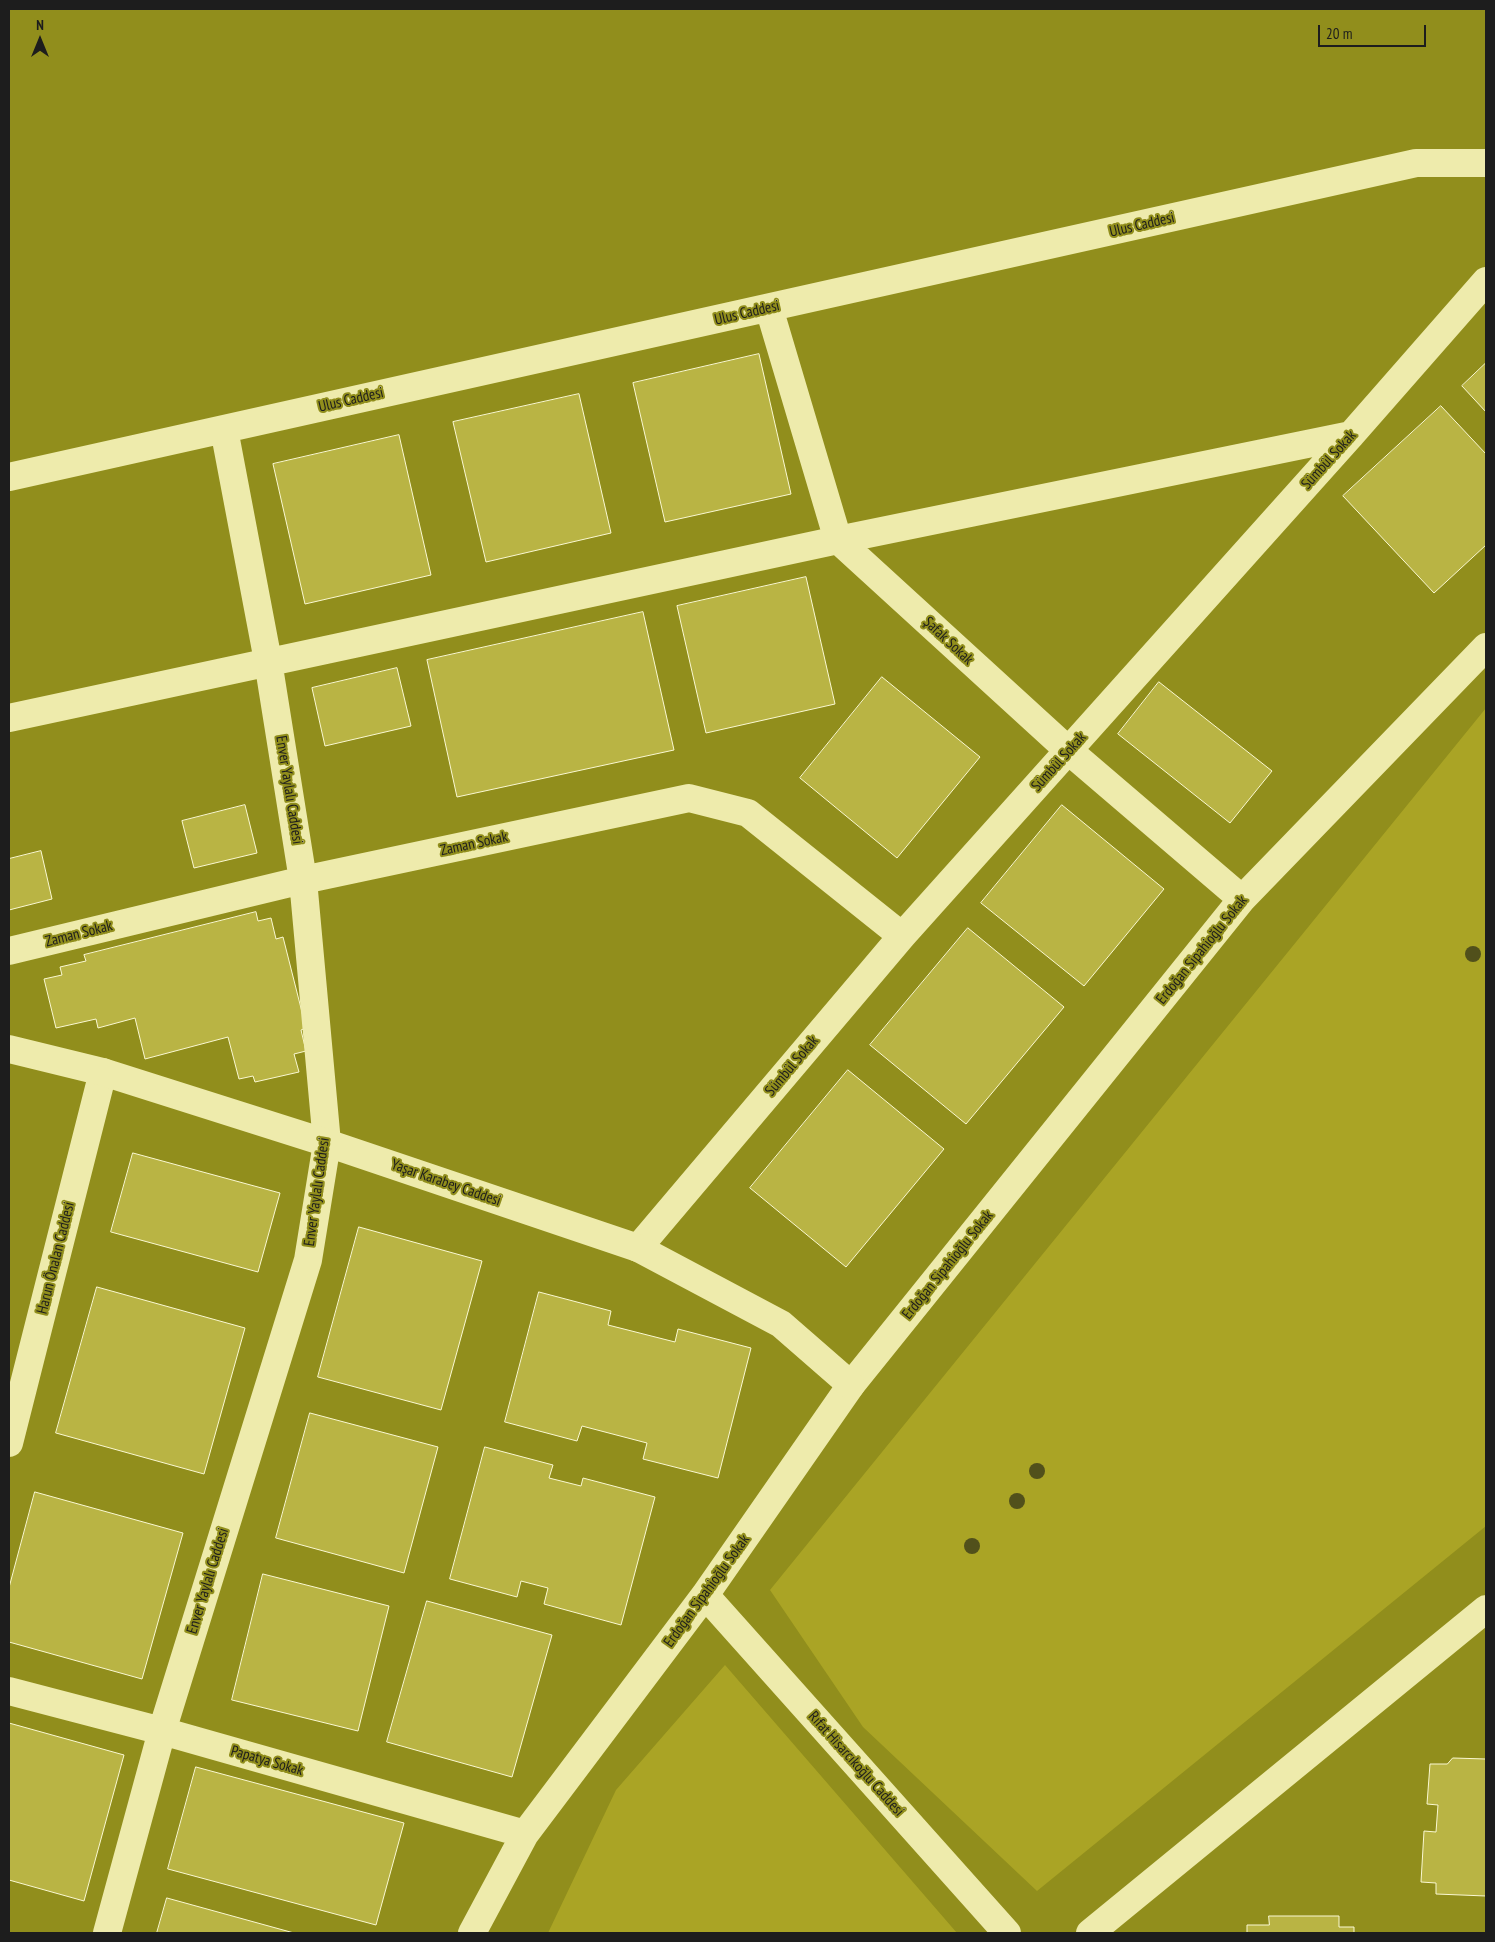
<!DOCTYPE html>
<html>
<head>
<meta charset="utf-8">
<style>
	body { margin:0 }
	#map { position:relative; width:1495px; height:1942px; overflow:hidden; background:#918e1c; font-family:"PT Sans Narrow",sans-serif }
	canvas { display:block }
	.frame { position:absolute; inset:0; border:10px solid #1d1d1d; pointer-events:none }
	.north { position:absolute; left:15px; top:15px; width:50px; height:50px; -webkit-text-stroke:4px #918e1c; paint-order:stroke; rotate:0deg; font-size:14px; font-weight:700; line-height:20px; text-align:center; color:#1d1d1d }
	.north::after { content:''; display:block; margin:auto; width:18px; height:22px; background:#1d1d1d; clip-path:polygon(50% 0,100% 100%,50% 72%,0 100%) }
	.scale { position:absolute; left:1318px; top:25px; width:108px; height:22px; box-sizing:border-box; border:2px solid #1d1d1d; border-top:0; padding-left:6px; font-size:15px; line-height:18px; white-space:nowrap; color:#1d1d1d; -webkit-text-stroke:4px #918e1c; paint-order:stroke }
</style>
</head>
<body>
<div id="map">
<canvas width="1495" height="1942"></canvas>
<div class="frame"></div>
<div class="north">N</div>
<div class="scale">20 m</div>
</div>
<script>
const c = document.querySelector('canvas').getContext('2d');
c.lineJoin = 'round';
function fillPath(path, color) {
  c.fillStyle = color;
  c.fill(path, 'evenodd');
}
function stroke(path, color, width, dash) {
  c.strokeStyle = color;
  c.lineWidth = width;
  c.lineCap = dash ? 'butt' : 'round';
  c.setLineDash(dash || []);
  c.stroke(path);
}
function drawText(font, color, halo, rows, align = 'center') {
  c.font = font + ' "PT Sans Narrow",sans-serif';
  c.lineWidth = 4;
  c.setLineDash([]);
  c.textBaseline = 'middle';
  c.strokeStyle = halo;
  c.fillStyle = color;
  for (const [text, x, y, turn = 0] of rows) {
    c.save();
    c.translate(x, y);
    c.rotate((+turn || 0) * Math.PI / 180);
    c.textAlign = isNaN(turn) ? turn : align;
    if (halo) c.strokeText(text, 0, 0);
    c.fillText(text, 0, 0);
    c.restore();
  }
}
const green = new Path2D(`
	M1486 708V1526L1037 1891 863 1727 770 1590Z
	M725 1665 957 1933H548L616 1790Z`);
const building = new Path2D(`
	M759 354 791 494 665 522 633 383Z
	M1486 363V412L1462 386Z
	M579 394 611 533 486 562 453 422Z
	M1441 406 1486 454V545L1434 593 1343 496Z
	M399 435 431 575 305 604 273 464Z
	M806 577 835 704 706 733 677 606Z
	M643 612 674 750 457 797 427 660Z
	M397 668 411 726 325 746 312 688Z
	M882 677 980 757 897 858 800 778Z
	M1159 682 1272 771 1230 823 1118 734Z
	M245 805 257 853 194 868 182 821Z
	M1062 805 1164 889 1084 986 981 903Z
	M41 851 52 899 9 910V859Z
	M256 912 258 921 271 918 276 939 283 937 306 1028 301 1030 306 1051 294 1054 299 1072 255 1082 253 1076 239 1079 228 1037 145 1059 135 1018 98 1028 96 1019 56 1028 44 979 62 975 60 967 86 961 84 955Z
	M968 928 1064 1007 966 1124 870 1045Z
	M848 1070 944 1149 846 1267 750 1188Z
	M133 1153 280 1193 258 1272 111 1232Z
	M359 1227 482 1261 441 1410 318 1377Z
	M97 1287 245 1328 204 1474 56 1433Z
	M539 1292 611 1311 608 1325 675 1342 678 1329 751 1348 718 1478 643 1459 647 1443 582 1426 577 1441 505 1422Z
	M310 1413 438 1447 404 1573 276 1538Z
	M485 1447 553 1465 549 1478 581 1486 583 1478 655 1497 621 1625 544 1604 548 1588 521 1581 517 1597 450 1579Z
	M35 1492 183 1533 142 1679 9 1642V1588Z
	M263 1574 389 1606 358 1731 232 1700Z
	M427 1601 552 1635 512 1777 387 1742Z
	M9 1723 124 1755 84 1901 9 1880Z
	M1453 1758 1486 1759V1896L1436 1894V1883L1421 1882 1424 1831 1436 1832 1438 1805 1427 1804 1430 1764H1447Z
	M196 1767 404 1823 376 1925 168 1869Z
	M167 1898 294 1933H157Z
	M1269 1916H1339V1927H1354V1933H1247V1925H1269Z`);
const minor = new Path2D(`
	M769 308 838 540 1069 751 1242 899
	M9 477 1416 163H1486
	M9 718 838 540 1351 435
	M9 951 303 880 689 798 748 813 902 936
	M638 1248 902 936 1351 435 1486 281
	M9 1443 103 1072
	M705 1595 1007 1933
	M9 1691 162 1731 525 1834
	M107 1933 162 1731 308 1260 327 1143 303 880 268 661 224 429
	M472 1933 525 1834 705 1595 851 1385 1242 899 1486 647
	M1090 1933 1486 1609`);
const tertiary = new Path2D(`
	M9 1049 103 1072 327 1143 638 1248 781 1324 851 1385`);
const trees = [
	[1473,954],
	[1037,1471],
	[1017,1501],
	[972,1546]
];
const streetNames = [
	["Ulus Caddesi",1142,225,-13],
	["Ulus Caddesi",747,313,-13],
	["Ulus Caddesi",351,400,-13],
	["Sümbül Sokak",1329,460,-48],
	["Şafak Sokak",948,641,43],
	["Sümbül Sokak",1059,762,-48],
	["Enver Yaylalı Caddesi",289,790,81],
	["Zaman Sokak",474,844,-12],
	["Zaman Sokak",79,934,-14],
	["Erdoğan Sipahioğlu Sokak",1202,950,-51],
	["Sümbül Sokak",792,1066,-50],
	["Yaşar Karabey Caddesi",446,1183,19],
	["Enver Yaylalı Caddesi",317,1192,-82],
	["Harun Önalan Caddesi",56,1258,-76],
	["Erdoğan Sipahioğlu Sokak",948,1265,-51],
	["Enver Yaylalı Caddesi",208,1581,-73],
	["Erdoğan Sipahioğlu Sokak",707,1591,-54],
	["Papatya Sokak",267,1761,16],
	["Rıfat Hisarcıkoğlu Caddesi",856,1764,48]
];
fillPath(green, '#aaa425');
fillPath(building, '#b9b444');
stroke(building, '#faf8d2', 1);
stroke(minor, '#eeebac', 28);
stroke(tertiary, '#eeebac', 28);
c.fillStyle = '#51501b';
for (const [x, y] of trees) {
  c.beginPath();
  c.arc(x, y, 8, 0, 2 * Math.PI);
  c.fill();
}
drawText('15px', '#1d1d1d', '#918e1c', streetNames);
</script>
</body>
</html>
